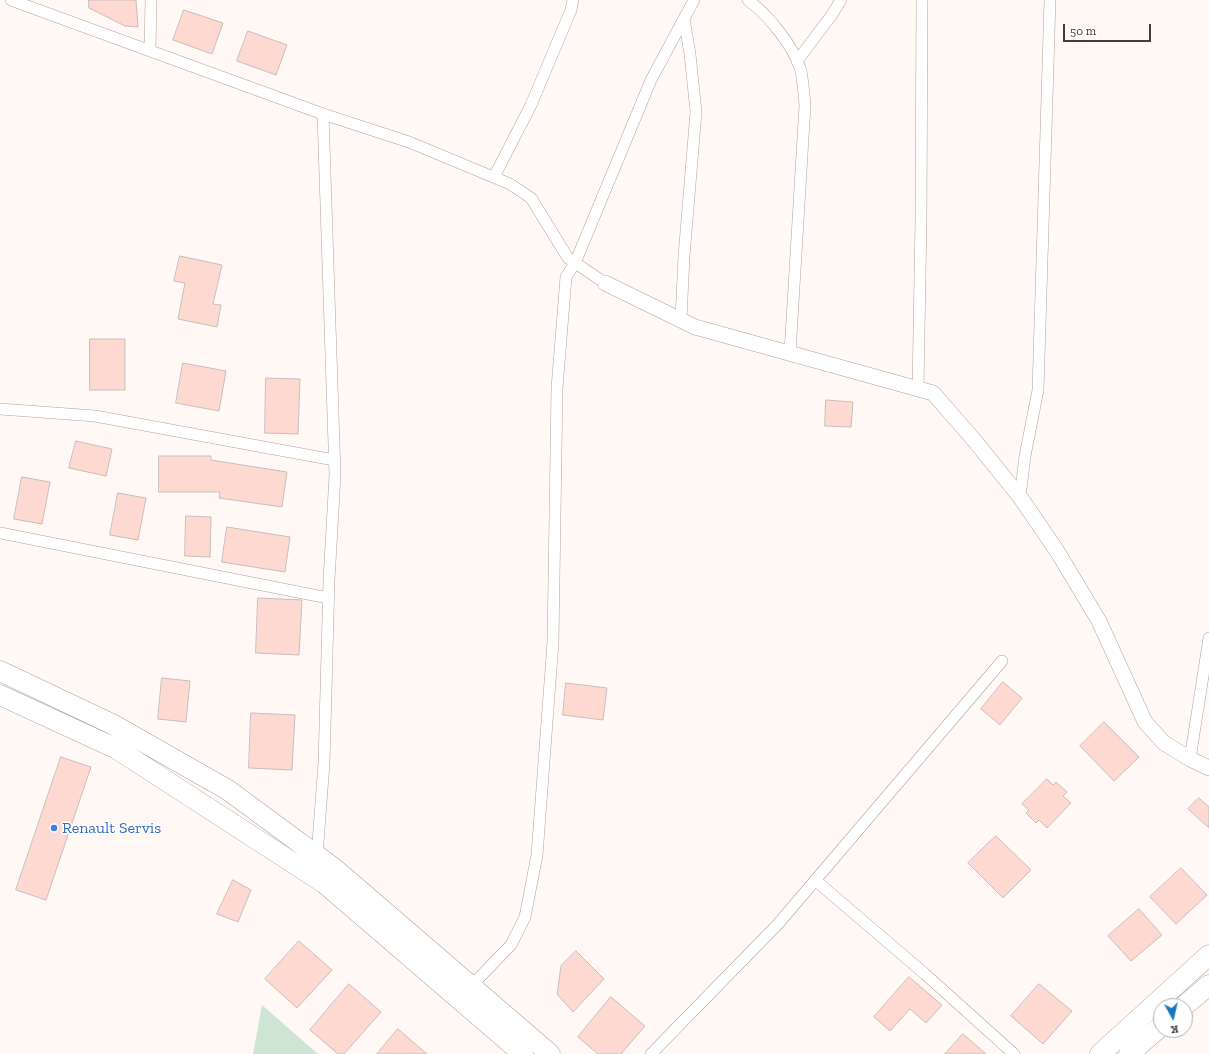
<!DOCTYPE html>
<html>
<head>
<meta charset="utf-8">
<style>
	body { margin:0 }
	#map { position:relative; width:1209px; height:1054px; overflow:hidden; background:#fff8f4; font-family:"Zilla Slab",serif }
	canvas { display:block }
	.north { position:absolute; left:1153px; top:998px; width:40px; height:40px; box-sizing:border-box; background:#fff; border:1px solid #b2b1b0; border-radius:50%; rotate:172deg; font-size:11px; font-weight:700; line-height:16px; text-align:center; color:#3f3c3a }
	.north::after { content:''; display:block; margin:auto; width:14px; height:18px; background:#1475c1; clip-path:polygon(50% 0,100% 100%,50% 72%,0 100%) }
	.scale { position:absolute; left:1063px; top:24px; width:88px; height:18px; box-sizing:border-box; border:2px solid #3f3c3a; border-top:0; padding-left:5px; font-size:12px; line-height:14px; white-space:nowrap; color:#3f3c3a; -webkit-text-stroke:3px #fff; paint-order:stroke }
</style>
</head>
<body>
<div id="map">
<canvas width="1209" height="1054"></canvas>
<div class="north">K</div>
<div class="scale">50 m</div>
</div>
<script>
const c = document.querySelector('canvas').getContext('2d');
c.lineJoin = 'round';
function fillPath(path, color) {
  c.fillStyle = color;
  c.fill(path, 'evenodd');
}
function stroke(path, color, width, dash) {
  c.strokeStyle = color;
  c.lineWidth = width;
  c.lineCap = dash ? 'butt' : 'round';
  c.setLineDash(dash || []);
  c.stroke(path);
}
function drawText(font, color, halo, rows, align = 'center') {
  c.font = font + ' "Zilla Slab",serif';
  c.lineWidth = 3;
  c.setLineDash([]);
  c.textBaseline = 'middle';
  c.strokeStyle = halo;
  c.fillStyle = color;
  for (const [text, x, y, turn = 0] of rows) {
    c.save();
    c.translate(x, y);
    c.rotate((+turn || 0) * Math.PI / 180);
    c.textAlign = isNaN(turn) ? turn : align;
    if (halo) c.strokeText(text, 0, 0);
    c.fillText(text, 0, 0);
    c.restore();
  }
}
const green = new Path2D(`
	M262 1005 318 1054H253Z`);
const building = new Path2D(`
	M89 0H136L138 27 125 26 89 8Z
	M184 10 223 23 212 54 173 40Z
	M248 31 287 45 276 75 237 61Z
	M180 256 222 265 213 304 221 305 217 327 178 319 185 283 174 281Z
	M90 339H125V390H90Z
	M183 363 226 371 219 411 176 403Z
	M266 378 300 379 298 434 265 433Z
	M826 400 853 402 851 427 825 426Z
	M76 441 112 449 106 476 69 468Z
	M159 456H211V460L287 472 282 507 219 498 220 492H159Z
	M22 477 50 482 42 524 14 519Z
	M118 493 146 498 138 540 110 535Z
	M186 516 211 517 210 557 185 556Z
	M227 527 290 537 285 572 222 562Z
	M258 598 302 600 299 655 256 653Z
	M162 678 190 681 186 722 158 719Z
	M1003 682 1022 698 1000 725 981 709Z
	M566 683 607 688 603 720 563 715Z
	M251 713 295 715 292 770 249 768Z
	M1104 722 1139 757 1114 781 1080 746Z
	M61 757 91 767 46 900 16 890Z
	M1047 779 1053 785 1056 782 1067 792 1063 796 1071 803 1047 828 1039 820 1036 823 1026 813 1029 810 1022 804Z
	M1199 798 1209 807V828L1188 809Z
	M996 836 1031 870 1003 898 968 863Z
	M1181 868 1207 895 1176 924 1150 897Z
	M233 880 251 890 238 922 217 914Z
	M1139 909 1162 935 1131 961 1108 936Z
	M299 941 332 970 297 1008 265 979Z
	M576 951 604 979 573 1012 557 994 561 966Z
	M909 977 942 1005 926 1023 910 1009 890 1031 874 1017Z
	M349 984 381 1012 344 1054H338L310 1030Z
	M1039 984 1072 1011 1043 1044 1011 1016Z
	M611 997 645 1026 621 1054H598L578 1037Z
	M398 1029 427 1054H377Z
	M963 1034 986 1054H945Z`);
const street = new Path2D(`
	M11 0 323 114 409 142 510 184 531 198 568 258 605 283
	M748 0C768 15 794 46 801 71 803 82 804 94 805 105L790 353
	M150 51 151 0
	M797 61 831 16 841 0
	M494 177 531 105 571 10 573 0
	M681 319 684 256 696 112 690 54 684 19
	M918 389 921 219 922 0
	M0 409 95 416 334 460
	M1020 497 1025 456 1038 390 1050 0
	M0 533 328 598
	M1190 759 1209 638
	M317 856 324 763 329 580 335 475 323 114
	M815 880 925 974 1014 1054
	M471 986 511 945 525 917 537 855 553 642 557 388 566 277 575 263 651 80 694 0
	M651 1054 778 924 1002 661`);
const secondary = new Path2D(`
	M605 283 695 327 933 393 974 440 1020 497 1057 551 1099 621 1145 722 1164 743 1190 759 1209 768`);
const highway = new Path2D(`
	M0 671 112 724 228 790 335 869 550 1054
	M0 695 117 749 324 883 523 1054
	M1184 1006 1209 985
	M1100 1054 1209 955
	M1129 1054 1161 1026`);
const markers = [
	[54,828,4,"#3f7fe0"]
];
const shopNames = [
	["Renault Servis",62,828]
];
fillPath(green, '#cfe5d4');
fillPath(building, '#fed9d2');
stroke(building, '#c8bebd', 1);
stroke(street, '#aca4a0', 12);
stroke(secondary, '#aca4a0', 16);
stroke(highway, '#aca4a0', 21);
stroke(street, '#fff', 11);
stroke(secondary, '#fff', 15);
stroke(highway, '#fff', 20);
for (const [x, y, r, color] of markers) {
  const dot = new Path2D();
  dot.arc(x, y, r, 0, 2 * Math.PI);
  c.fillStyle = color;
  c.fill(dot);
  stroke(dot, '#fff', 1.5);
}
drawText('16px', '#366cbe', '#fff', shopNames, 'left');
</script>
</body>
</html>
